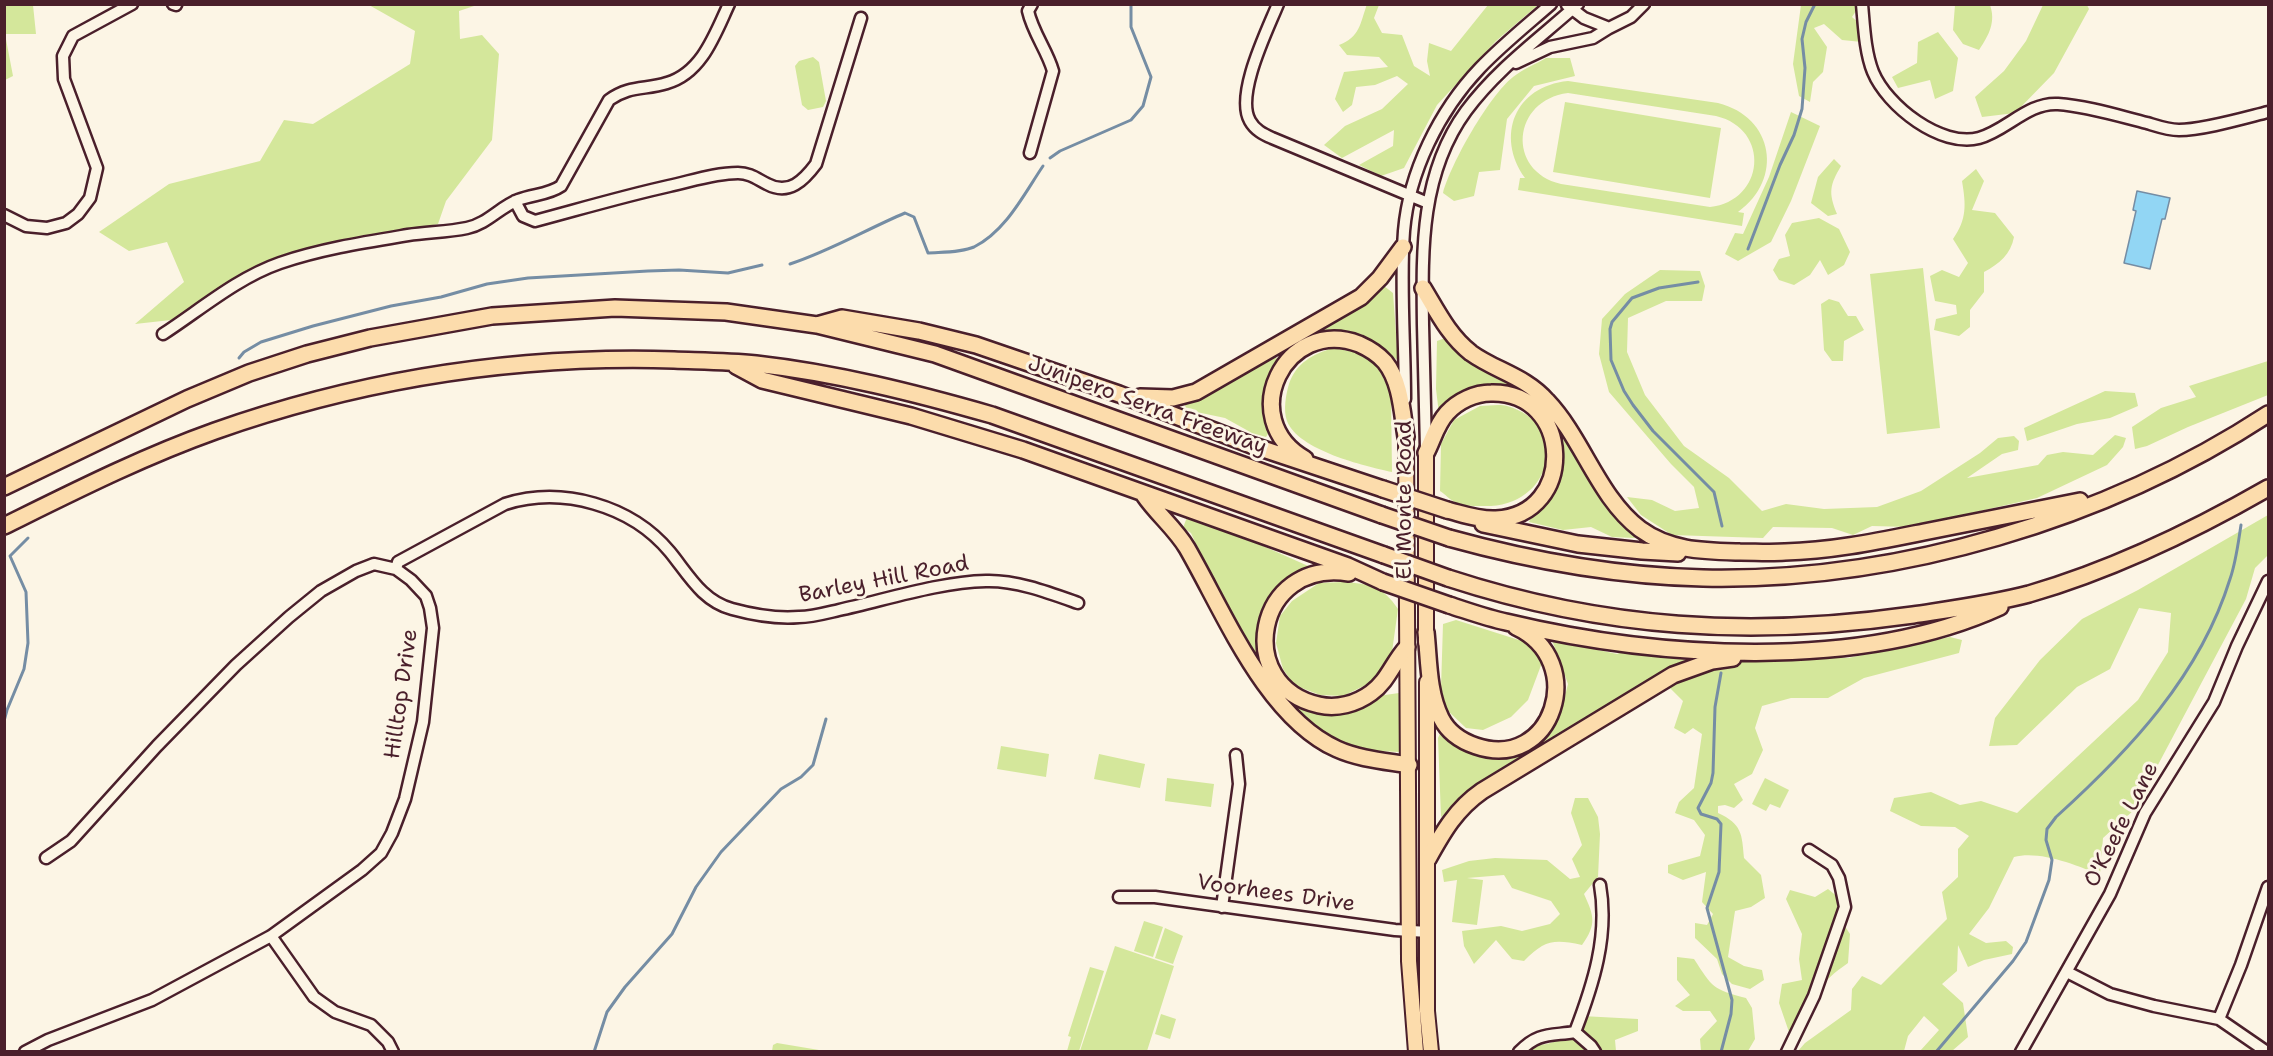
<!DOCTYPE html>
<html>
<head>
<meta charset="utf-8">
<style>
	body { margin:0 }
	#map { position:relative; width:2273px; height:1056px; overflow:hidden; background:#fcf5e5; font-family:"Shantell Sans",sans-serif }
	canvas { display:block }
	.frame { position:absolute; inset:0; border:6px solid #4a1f2b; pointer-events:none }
</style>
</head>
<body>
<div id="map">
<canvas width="2273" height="1056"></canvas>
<div class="frame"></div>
</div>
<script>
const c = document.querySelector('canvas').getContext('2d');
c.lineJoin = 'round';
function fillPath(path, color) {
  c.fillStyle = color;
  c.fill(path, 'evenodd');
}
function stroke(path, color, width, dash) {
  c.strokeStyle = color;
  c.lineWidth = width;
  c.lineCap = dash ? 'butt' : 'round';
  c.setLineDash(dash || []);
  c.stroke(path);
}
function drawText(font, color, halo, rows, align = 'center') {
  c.font = font + ' "Shantell Sans",sans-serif';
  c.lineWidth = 6;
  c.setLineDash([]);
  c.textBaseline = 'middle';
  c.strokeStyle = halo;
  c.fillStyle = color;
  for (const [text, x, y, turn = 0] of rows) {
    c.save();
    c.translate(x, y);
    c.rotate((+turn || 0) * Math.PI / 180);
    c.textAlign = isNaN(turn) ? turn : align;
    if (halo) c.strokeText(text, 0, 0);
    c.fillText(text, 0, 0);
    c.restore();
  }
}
const green = new Path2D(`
	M5 4 33 5 36 34H5L13 76 5 80Z
	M1367 4 1379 5 1374 18 1382 33 1402 35 1414 66 1430 76 1427 61 1429 43 1451 51 1488 5H1538L1496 41 1437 105 1404 168 1381 176 1359 165 1393 146 1394 130 1342 158 1324 145 1345 126 1382 109 1408 84 1397 76 1375 85 1356 87 1352 105 1343 112 1335 99 1344 72 1388 67 1379 57 1347 55 1339 45C1360 37 1360 24 1367 4Z
	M369 5H477L459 11 460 39 482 35 499 54 492 140 446 201 438 224 278 256 171 320 135 324 184 282 167 242 129 251 99 232 169 184 260 161 284 120 313 124 410 64 415 31Z
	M1801 5H1855L1858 8 1852 17 1861 25 1862 42 1842 40 1824 24 1814 28 1827 47 1823 72 1813 82 1810 102 1799 96 1793 64Z
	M1955 5H1990C1996 22 1989 35 1979 50L1963 44 1953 30Z
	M2043 5H2087L2089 9 2054 73 2015 113 1982 117 1975 97 2004 71 2026 41Z
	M1938 32 1958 58 1953 91 1935 99 1930 80 1898 88 1892 77 1917 63 1918 42Z
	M813 57 819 62 826 101 823 107 808 110 802 105 795 66 799 61Z
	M1546 58H1570L1575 76 1534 86 1507 119 1500 170 1479 172 1474 196 1454 201 1443 193C1451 163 1489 96 1513 77 1523 69 1536 64 1546 58Z
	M1568 81 1718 103C1774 117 1784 179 1738 212L1744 213 1742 226 1518 190 1520 178H1525C1495 136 1515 86 1568 81ZM1568 93 1716 116C1771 129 1765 201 1710 207L1561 184C1506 171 1512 100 1568 93Z
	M1565 102 1721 128 1710 198 1553 172Z
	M1791 112 1820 126 1791 201 1771 242 1738 261 1725 254 1735 233 1743 234 1769 177Z
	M1834 159 1841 166C1830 185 1828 192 1837 214L1828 216 1811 203 1818 177Z
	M1976 169 1984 181 1972 210 1995 213 2014 237C2011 254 1999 264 1984 272V292L1970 310V327L1959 336 1934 330 1936 319 1957 314 1956 305 1935 301 1930 276 1942 270 1959 277 1968 263 1953 239C1967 219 1966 205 1962 181Z
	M1819 218 1839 229 1850 252 1844 265 1828 275 1820 260 1810 275 1794 285 1779 280 1773 270 1779 259 1790 256 1785 235 1792 223Z
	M1923 268 1940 428 1887 434 1870 274Z
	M1660 270 1700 271 1705 286 1702 301H1666L1628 318 1627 352 1645 395 1684 446 1729 478 1762 511 1786 504 1824 509 1877 507 1921 491 1980 453 1998 438 2014 436 2019 441 2018 450 2002 454 1967 478 2038 465 2047 455 2063 452 2093 455 2115 435 2126 438 2123 447 2107 465 2037 498 1910 527 1872 526 1853 535 1832 528 1773 527 1763 538 1672 535 1641 515 1627 497 1652 500 1675 511 1699 508 1694 487 1671 464 1609 392 1599 354 1602 319 1625 294Z
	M1384 286 1393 293 1398 360 1388 355 1369 339 1316 330 1369 298Z
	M1829 299 1839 302 1848 316H1856L1864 330 1844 341 1843 361H1832L1824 350 1821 304Z
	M1448 337 1521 385H1501L1472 389 1439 414 1436 389 1437 341Z
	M1333 348 1359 353 1377 366 1391 393 1392 472C1364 466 1298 450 1287 421 1283 410 1286 394 1289 384 1296 363 1313 354 1333 348Z
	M1272 353 1280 362 1274 424 1266 437 1252 433 1225 418 1187 410 1183 401Z
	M2268 361V395L2188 427 2147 446 2135 449 2132 427 2161 408 2196 397 2189 386Z
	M2105 391 2135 393 2138 406 2110 418 2077 424 2027 441 2024 428Z
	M1480 406C1488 406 1499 404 1507 406 1569 423 1555 502 1491 506 1481 506 1464 507 1455 502 1450 500 1445 494 1440 491L1441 444 1454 420Z
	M1568 439 1641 531 1634 538 1612 537 1591 527 1563 530 1529 522C1534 507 1545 505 1553 492 1564 476 1564 459 1563 440Z
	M2268 515V555L2255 568 2246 599 2134 810 2103 838 2100 875C2077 865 2039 850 2014 857L1989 908 1969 934 1986 943 2006 941 2013 947 2012 954 1984 960 1968 967 1958 945 1957 971 1942 984 1963 1003 1968 1037 1952 1051H1920L1939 1030 1924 1016 1908 1036 1904 1051H1798L1805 1043 1851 1010 1852 989 1862 976 1881 985 1947 919 1942 892 1958 877V849L1969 836 1955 827 1921 826 1890 811 1894 798 1931 792 1960 805 1981 801 2017 813 2138 700 2168 652 2171 613 2139 608 2110 669 2077 687 2017 745 1989 746 1995 718 2040 660 2082 619 2138 590Z
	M1187 517 1236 534 1315 569 1267 610 1271 679 1218 593 1191 533 1183 528Z
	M1344 582C1369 584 1383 586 1398 609L1391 659 1372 682 1343 696 1320 695 1294 685 1283 669 1276 643 1280 616 1292 601 1319 583Z
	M1456 620 1522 641 1543 660 1528 700 1511 717 1483 730 1466 728 1447 710 1441 688 1443 624Z
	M1950 637 1962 640 1959 653 1864 678 1828 698H1791L1762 706 1755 728 1763 750 1752 774 1734 784 1743 800 1734 808 1725 805 1718 806V813C1742 824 1742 834 1744 858L1761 875 1765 898 1751 907 1735 911 1728 957 1744 966 1762 970 1764 980 1750 989 1732 984 1722 974 1717 959 1695 938V923L1707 925 1713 914 1702 902 1706 872 1683 880 1668 873V865L1700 856 1705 835 1694 820 1675 813 1679 802 1694 788 1702 734 1693 728 1685 734 1674 728 1683 701 1668 686 1703 667 1745 659 1790 654 1848 658Z
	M1552 640 1617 654 1635 647 1684 652V662L1546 745 1540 739 1562 708 1568 684Z
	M1399 693 1400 752 1358 750 1314 729 1294 708 1297 705 1311 710 1344 713 1378 696Z
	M1442 729 1451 738 1532 745 1536 752 1474 790 1441 817 1438 738Z
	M1001 746 1049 754 1046 777 997 769Z
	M1099 754 1145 764 1140 788 1094 779Z
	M1167 778 1214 784 1211 807 1165 801Z
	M1765 778 1789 790 1780 808 1770 804 1766 811 1752 804Z
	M1575 798H1588L1598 817 1600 834 1598 877 1584 894C1594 916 1597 924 1582 945 1553 939 1545 940 1524 961L1512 959 1496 940 1474 964 1464 946 1462 931 1501 926 1522 931 1550 924 1560 914 1551 901 1512 888 1504 875 1467 878 1483 880 1477 925 1452 922 1457 880 1444 882 1442 870 1469 861 1495 858 1547 860 1570 879 1580 877 1572 859 1582 845 1571 813Z
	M1828 889 1839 898 1840 919 1850 934 1848 963C1819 983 1817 992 1807 1024L1789 1032 1779 1003 1782 984 1802 980 1799 959 1802 934 1786 899 1790 890 1815 897Z
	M1144 921 1163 927 1153 957 1134 951Z
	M1165 928 1183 936 1173 964 1155 958Z
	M1115 946 1174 966 1147 1051H1080Z
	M1677 957 1694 959C1713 988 1712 989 1746 998L1752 1008 1755 1039 1748 1051H1701L1700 1039 1717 1021 1710 1011H1683L1675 1006 1690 995 1677 980Z
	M1090 967 1104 971 1079 1051H1067L1071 1037 1068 1036Z
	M1161 1014 1176 1019 1170 1039 1155 1034Z
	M1582 1016 1638 1019V1031L1615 1040 1616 1051H1603L1578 1026Z
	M1569 1037 1585 1038 1592 1052H1523L1526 1047 1547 1044Z
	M777 1043 819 1050 821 1051H772L773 1045Z`);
const water = new Path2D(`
	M2137 191 2170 198 2165 219H2162L2150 269 2124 263 2136 211 2133 210Z`);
const stream = new Path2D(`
	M1050 158 1060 151 1131 120 1143 106 1151 77 1131 27V4
	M1748 249 1780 165 1794 135 1802 109 1805 68 1802 39 1806 22 1815 4
	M790 264C830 251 867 229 905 213L914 217 928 253C942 252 960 253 974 247 1006 231 1024 194 1043 166
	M1698 282 1659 288 1632 298 1612 322 1610 329 1611 360 1624 391 1633 405 1653 431 1714 492 1722 526
	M239 358 244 352 261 342 313 326 391 306 441 297 487 284 528 278 648 271 679 270 728 273 762 265
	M1721 673 1715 707 1713 773 1711 783 1698 808 1701 814 1717 819 1721 824 1719 872 1707 908 1732 1000 1731 1014 1721 1052
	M4 721 7 710 24 669 28 643 26 592 10 556 28 538
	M594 1052 607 1012 625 987 672 934 696 887 721 852 781 789 801 777 813 765 826 719
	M1936 1052 2013 961 2026 942 2049 880 2052 860 2046 840 2047 829 2056 817C2129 751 2200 676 2230 579 2236 562 2238 544 2241 525`);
const minor = new Path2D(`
	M173 4 176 5
	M1278 4C1267 31 1235 95 1250 121 1255 130 1263 134 1272 138L1428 203
	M1862 4C1864 26 1865 52 1873 72 1887 106 1941 148 1979 138 2006 131 2028 102 2058 104 2087 106 2119 116 2147 123 2157 126 2168 130 2179 130 2203 130 2244 118 2268 112
	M1567 5 1584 18 1609 28
	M1516 63 1550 47 1593 38 1609 28 1631 17 1644 4
	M1030 153 1053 71C1047 50 1033 33 1028 11L1032 4
	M515 201 523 216 535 221C580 209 624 196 669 186 692 181 715 173 738 173 750 173 757 179 767 184 789 196 804 180 816 164L861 18
	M4 215 26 226 47 228 66 223 78 214 90 198 97 168 64 79 63 56 73 36 132 4
	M163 334C200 310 237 278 280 263 321 249 366 242 408 235 428 232 448 232 467 228 487 224 500 207 518 200 533 194 548 195 561 186L609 100C630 85 645 90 667 83 702 73 715 34 729 4
	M1405 399C1405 345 1400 284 1404 231 1409 172 1439 111 1480 68 1502 45 1527 25 1551 4
	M1426 448C1425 407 1424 366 1423 325 1422 251 1420 174 1466 111 1497 69 1539 39 1578 4
	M396 569 398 562 505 504C562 486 631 505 670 552 688 574 702 601 732 609 754 615 776 619 799 617 812 617 826 613 839 610 885 600 939 582 986 581 1016 580 1050 593 1078 603
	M1119 897H1155L1395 930 1428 932
	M1222 907 1239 784 1236 755
	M271 936 314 997 335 1012 371 1025 388 1042 393 1052
	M2067 972 2110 994 2154 1006 2219 1019 2267 1052
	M2219 1019 2241 965 2268 887
	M1575 1032C1593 985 1609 936 1600 885
	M1575 1032 1591 1046 1595 1052
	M25 1052 48 1040 152 1000 271 936 362 870 381 853 392 833 405 799 423 722 433 628 430 608 426 596 411 580 396 569 374 564 356 571 321 591 289 617 236 665 157 746 71 841 46 858
	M1519 1052C1538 1032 1550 1036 1575 1032
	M1787 1052 1814 996 1845 907 1839 878 1832 865 1809 850
	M2021 1052 2110 894 2145 813 2214 702 2237 646 2268 581`);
const major = new Path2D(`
	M1406 437 1409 961 1416 1052
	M1426 453V642
	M1427 682V1011L1431 1052`);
const highway = new Path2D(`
	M1423 288C1437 311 1449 336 1471 353 1496 371 1525 376 1547 401 1583 439 1598 497 1640 529 1670 551 1704 551 1740 552 1755 552 1770 553 1785 552 1832 551 1879 541 1924 532 1976 522 2028 511 2080 501
	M817 325 842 318 919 331 976 345 1119 394 1251 445 1383 489
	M736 366 762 380 911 416 1023 450 1348 566 1383 582
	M1140 397 1173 398 1196 392 1361 297 1380 278 1403 247
	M1426 453C1433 440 1436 425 1447 413 1458 401 1475 393 1491 393 1573 391 1577 515 1496 519 1479 520 1463 514 1447 510
	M1305 459C1235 419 1285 316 1359 344 1368 348 1378 354 1385 362 1401 382 1402 412 1406 437
	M4 487 187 399 249 373 307 354 370 338 492 316 615 308 726 312 817 325 935 354 1382 515
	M1144 495C1157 514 1175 528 1187 548 1225 614 1266 717 1337 749 1359 759 1385 761 1409 765
	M1483 524 1578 544 1642 551 1678 553
	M4 526C73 492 142 457 215 431 363 379 517 355 674 360 701 361 729 361 756 364 836 373 915 393 992 415L1384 555
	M1449 538C1532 561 1616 576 1703 578 1897 582 2106 520 2268 414
	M1349 573C1255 558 1233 686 1319 705 1337 709 1356 704 1371 693 1388 681 1393 662 1407 647
	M1448 578C1604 629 1751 638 1913 615 1952 609 1991 604 2029 594 2112 570 2193 531 2268 488
	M1449 605C1468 611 1487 618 1506 622 1656 658 1858 672 2000 607
	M1426 632C1429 660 1428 692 1441 718 1448 732 1461 741 1476 746 1553 772 1589 661 1516 627
	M1428 859C1443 832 1456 809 1482 791L1673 675 1712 661 1733 658`);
const highwayBridge = new Path2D(`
	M1383 489 1447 510
	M1382 515 1449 538
	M1384 555 1448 578
	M1383 582 1449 605`);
const streetNames = [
	["Junipero Serra Freeway",1147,406,20],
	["El Monte Road",1405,500,-90],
	["Barley Hill Road",884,580,-11],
	["Hilltop Drive",402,694,-82],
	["O'Keefe Lane",2122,825,-63],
	["Voorhees Drive",1276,894,8]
];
fillPath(green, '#d4e79b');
fillPath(water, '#92d6f4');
stroke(water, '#758da4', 1.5);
stroke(stream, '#758da4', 3);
stroke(minor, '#4a1f2b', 15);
stroke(major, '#4a1f2b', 18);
stroke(highway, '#4a1f2b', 20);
stroke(minor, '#fcf5e5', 10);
stroke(major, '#fcdcac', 14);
stroke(highway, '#fcdcac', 15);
stroke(highwayBridge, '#4a1f2b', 20, []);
stroke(highwayBridge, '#fcdcac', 15);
drawText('22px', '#4a1f2b', '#fcf5e5', streetNames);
</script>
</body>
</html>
